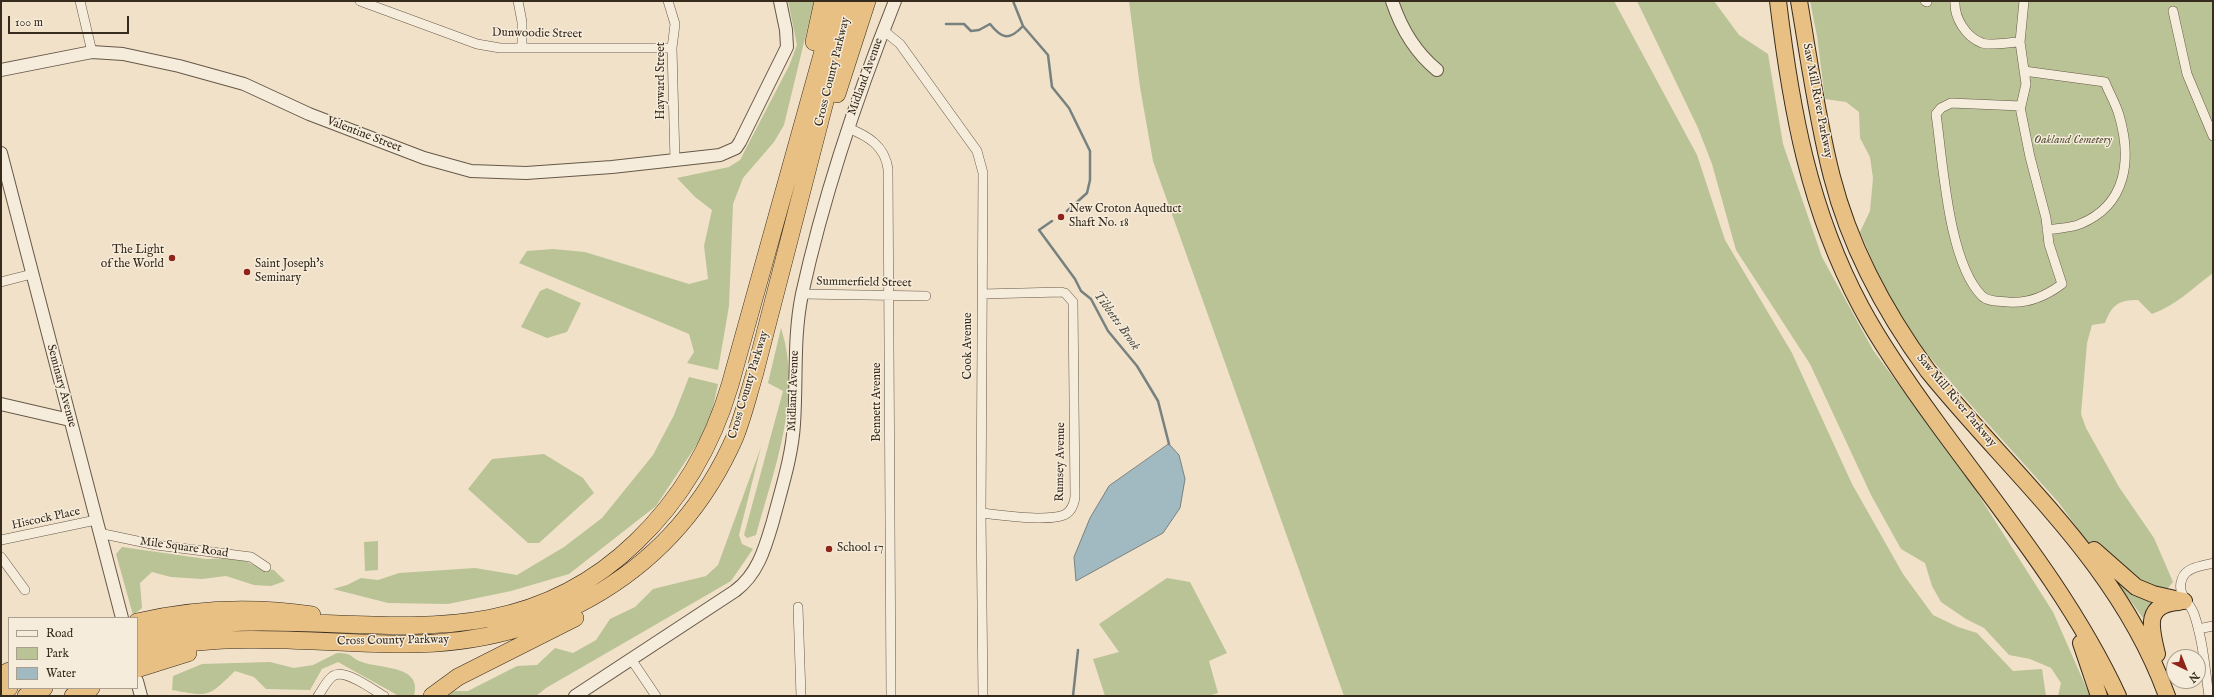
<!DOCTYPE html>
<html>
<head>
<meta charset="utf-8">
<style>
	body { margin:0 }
	#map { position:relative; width:2214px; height:697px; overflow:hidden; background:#f1e1c8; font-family:"IM FELL English",serif }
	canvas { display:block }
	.frame { position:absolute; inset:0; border:2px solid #372b1d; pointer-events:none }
	.legend { position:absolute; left:8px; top:617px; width:130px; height:72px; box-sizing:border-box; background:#f6ecdb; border:1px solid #aa9f8f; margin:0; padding:5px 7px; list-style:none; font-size:12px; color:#372b1d }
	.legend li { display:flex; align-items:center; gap:8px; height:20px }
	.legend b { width:20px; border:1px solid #aa9f8f }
	.north { position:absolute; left:2166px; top:649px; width:40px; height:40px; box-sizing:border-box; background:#f6ecdb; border:1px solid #aa9f8f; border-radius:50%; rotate:137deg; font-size:11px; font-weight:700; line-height:16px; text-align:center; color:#372b1d }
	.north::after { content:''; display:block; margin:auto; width:14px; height:18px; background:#8f2418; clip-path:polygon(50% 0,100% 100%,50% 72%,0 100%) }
	.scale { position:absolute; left:8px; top:16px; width:121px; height:18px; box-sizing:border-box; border:2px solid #372b1d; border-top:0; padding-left:5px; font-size:12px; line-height:14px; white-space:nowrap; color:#372b1d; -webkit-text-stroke:3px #f6ecdb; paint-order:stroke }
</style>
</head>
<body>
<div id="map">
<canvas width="2214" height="697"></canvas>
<div class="frame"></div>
<ul class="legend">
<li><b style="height:5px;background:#f6ecdb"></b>Road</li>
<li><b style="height:11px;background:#b9c396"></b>Park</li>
<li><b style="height:11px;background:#a1bac1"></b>Water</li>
</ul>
<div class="north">N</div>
<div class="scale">100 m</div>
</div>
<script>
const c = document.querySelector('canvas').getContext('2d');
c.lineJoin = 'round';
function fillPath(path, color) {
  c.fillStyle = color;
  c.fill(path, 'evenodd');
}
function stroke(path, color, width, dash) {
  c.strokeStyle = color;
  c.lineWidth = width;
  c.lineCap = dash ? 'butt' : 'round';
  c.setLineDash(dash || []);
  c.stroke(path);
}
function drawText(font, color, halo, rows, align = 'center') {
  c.font = font + ' "IM FELL English",serif';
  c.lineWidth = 3;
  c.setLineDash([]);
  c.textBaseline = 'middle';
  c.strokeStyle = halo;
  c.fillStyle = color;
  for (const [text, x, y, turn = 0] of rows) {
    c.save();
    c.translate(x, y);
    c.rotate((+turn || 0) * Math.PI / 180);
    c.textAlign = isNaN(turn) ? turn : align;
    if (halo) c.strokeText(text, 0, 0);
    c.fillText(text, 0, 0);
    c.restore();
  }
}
const green = new Path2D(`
	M788 1H814L784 125 774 142 743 178 733 204 729 306 718 370 687 363 694 352 689 334 519 263 527 251 553 249 585 252 689 284 708 279 704 246 712 210 695 197 677 178 729 167 740 160 789 66 797 45Z
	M1129 1H1614L1697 155 1725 240 1792 353 1852 484 1903 574 1933 615 1958 627 1977 633 2013 671 2042 669 2046 696H1344L1153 161 1140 87Z
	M1637 1H1714L1739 35 1768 54 1783 144 1822 257 1873 350 1971 483 2053 612 2090 696H2058L2061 683 2051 668 2030 659 2009 655 1984 628 1966 619 1941 602 1932 586 1925 563 1901 549 1871 495 1810 364 1736 250 1712 164 1698 128Z
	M1810 1H2213V273C2193 288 2175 306 2152 314L2138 300C2118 300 2112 305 2105 323L2092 325 2087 343 2081 414 2086 428 2119 487 2154 538 2173 582 2143 618 2059 503 1962 395 1922 348 1885 290 1860 232 1870 211 1873 178 1870 157 1860 138 1859 112 1846 102 1825 99 1817 36Z
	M547 288 581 303 567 332 547 338 521 327 540 291Z
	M781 328C803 396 774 469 756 535L747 538 744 535 783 391 768 383Z
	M689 377 718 384 709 426 656 506 569 574 511 591 448 604 388 603 333 589 347 585 361 578 378 580 399 573 475 568 517 575 564 547 602 518 653 455 674 415Z
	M761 447 739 535 742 544 753 549 731 581 546 688 536 696H442L446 691H468L517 666 537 665 555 648 573 653 596 640 610 619 635 607 653 589 706 576 718 565Z
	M544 454 583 478 594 493 539 543H528L468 489 492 459Z
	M378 541V570L365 571 364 542Z
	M122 547 206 559 240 558 259 568 274 570 285 581 271 586 254 585 226 576 202 579 171 577 152 572 140 583 142 608 133 615 116 554Z
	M1167 578 1190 582 1227 653 1209 661 1218 693 1208 696H1105L1093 659 1119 652 1099 624Z
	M337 653C354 653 350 658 362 662 381 669 423 665 414 696H399L338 662 322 669 310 690 266 689 254 677 235 671C208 697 210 697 172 690L173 676 202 664 270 662 294 668 313 665Z`);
const water = new Path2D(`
	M1169 444 1179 455 1185 479 1180 508 1163 533 1076 581 1074 557 1090 518 1109 486Z`);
const stream = new Path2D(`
	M1013 1 1023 26 1048 55 1052 87 1069 108 1090 151V180L1087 193 1067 211
	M946 24H964L971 31 979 30 990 24C1002 39 1009 41 1023 26
	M1052 221 1039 230 1075 279 1081 291 1091 299 1108 331 1137 366 1158 401 1169 444
	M1073 696 1078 650`);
const minor = new Path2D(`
	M80 1 92 52
	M360 1 477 44 500 48H672
	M518 1 522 22V48
	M668 1 675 24 672 48 675 161
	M1925 1 1927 2
	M1955 1C1954 18 1966 37 1982 43 1989 46 2011 42 2020 42
	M2173 11 2187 74 2213 136
	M883 30 900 44 977 151 983 173 981 513 983 696
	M2024 71 2105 82C2109 93 2116 104 2119 115 2132 159 2127 205 2080 224 2071 228 2058 228 2047 230
	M2021 106 1951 103 1941 108 1936 114C1943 162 1948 262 1982 296 1988 302 2000 301 2008 302 2029 304 2046 296 2062 284L2049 244 2046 218 2030 157 2020 107 2021 106 2026 84 2020 42 2024 1
	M848 128C868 136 885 146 888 169L891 696
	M1 282 32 274
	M802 294 926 296
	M981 513C1002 515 1045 522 1064 515 1071 512 1074 504 1075 497L1073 302 1065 293 1061 292 982 294
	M99 533 156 545 251 557 266 567
	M1 540 96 520
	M1 557 25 590
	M798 607 801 696
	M2198 629 2213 626
	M631 659 656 696
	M318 696C323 689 326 681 333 676 345 668 373 690 384 696
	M2209 696C2205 669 2203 640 2194 614 2190 602 2176 594 2182 579 2186 567 2202 566 2213 563`);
const tertiary = new Path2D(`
	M1392 1C1401 28 1415 52 1437 70
	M1 70 92 52 123 54 179 66 244 84 309 114 424 158 471 171 526 173 612 167 720 155 736 148 740 142 787 47 786 30 780 1
	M1 153 122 618
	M1 404 70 420
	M137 681 141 696
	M575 696 735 591C758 574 765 548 773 521 781 490 792 457 794 424 797 381 793 338 802 294 824 194 857 96 895 1`);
const trunk = new Path2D(`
	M1778 1C1791 109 1809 210 1861 307 1883 348 1910 386 1937 423 2001 511 2072 597 2118 696
	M1799 1C1809 59 1817 119 1832 177 1850 247 1885 312 1928 371 2014 477 2119 563 2167 696
	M2094 550 2136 587 2153 594 2184 601
	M2081 643 2099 696
	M2157 654C2151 629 2143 604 2179 602`);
const motorway = new Path2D(`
	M814 42 823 1
	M837 94 867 1
	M137 622C196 608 252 606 312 615
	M137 637C311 588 486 687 636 542 682 498 712 446 730 385L837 1
	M137 653C224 629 317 644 406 644 550 644 676 571 735 437 743 417 748 396 754 376L851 1
	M137 669 188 653
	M1 675 9 671
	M1 692 9 688
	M26 696 44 688
	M73 696 91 688
	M432 696 458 677 575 618`);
const markers = [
	[1061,217,4,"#8f2418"],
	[172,258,4,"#8f2418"],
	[247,272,4,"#8f2418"],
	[829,549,4,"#8f2418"]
];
const streetNames = [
	["Dunwoodie Street",537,34,1],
	["Cross County Parkway",833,72,-76],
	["Midland Avenue",866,77,-70],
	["Hayward Street",662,81,-90],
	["Saw Mill River Parkway",1817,101,79],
	["Valentine Street",364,135,21],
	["Summerfield Street",864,283,1],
	["Cook Avenue",969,346,-90],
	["Cross County Parkway",749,385,-73],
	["Seminary Avenue",61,386,75],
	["Midland Avenue",794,391,-88],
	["Saw Mill River Parkway",1956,401,50],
	["Bennett Avenue",878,402,-90],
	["Rumsey Avenue",1061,462,-89],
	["Hiscock Place",46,519,-12],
	["Mile Square Road",184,548,8],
	["Cross County Parkway",393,641,-1]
];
const parkNames = [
	["Oakland Cemetery",2073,141]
];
const poiNames = [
	["New Croton Aqueduct",1069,210],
	["Shaft No. 18",1069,224],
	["The Light",164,251,"right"],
	["of the World",164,265,"right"],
	["Saint Joseph's",255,265],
	["Seminary",255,279],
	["School 17",837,549]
];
const waterNames = [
	["Tibbetts Brook",1116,321,54]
];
fillPath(green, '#b9c396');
fillPath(water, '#a1bac1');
stroke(water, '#77817f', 1);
stroke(stream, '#77817f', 2.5);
stroke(minor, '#665848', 10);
stroke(tertiary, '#665848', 14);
stroke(trunk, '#372b1d', 18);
stroke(motorway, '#372b1d', 18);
stroke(minor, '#f6ecdb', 9);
stroke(tertiary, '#f6ecdb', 12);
stroke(trunk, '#e8c084', 16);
stroke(motorway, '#e8c084', 17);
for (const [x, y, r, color] of markers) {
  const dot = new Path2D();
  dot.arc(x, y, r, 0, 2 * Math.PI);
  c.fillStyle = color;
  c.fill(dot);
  stroke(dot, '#f6ecdb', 1.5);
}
drawText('12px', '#372b1d', '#f6ecdb', streetNames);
drawText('italic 12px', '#58513b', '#f6ecdb', parkNames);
drawText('12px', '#372b1d', '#f6ecdb', poiNames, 'left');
drawText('italic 13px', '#524f46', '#f6ecdb', waterNames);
</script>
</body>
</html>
